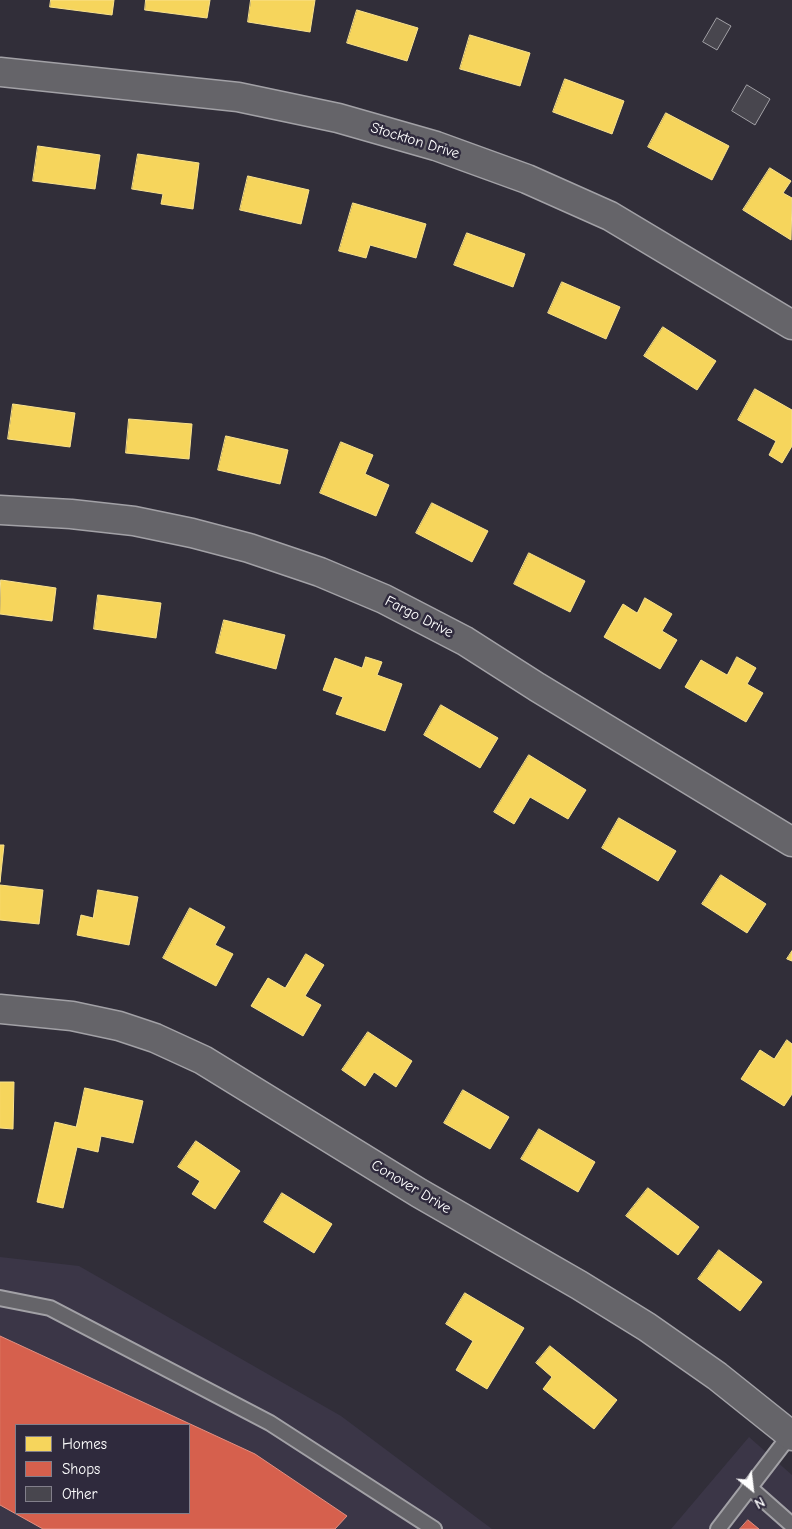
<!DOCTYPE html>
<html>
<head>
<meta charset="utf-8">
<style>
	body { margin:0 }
	#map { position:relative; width:792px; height:1529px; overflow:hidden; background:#312e39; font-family:"Comic Neue",sans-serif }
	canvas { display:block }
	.legend { position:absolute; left:15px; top:1424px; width:175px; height:90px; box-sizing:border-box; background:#2f2a3d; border:1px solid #827f8b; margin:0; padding:6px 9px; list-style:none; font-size:15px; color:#fff }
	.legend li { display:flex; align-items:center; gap:10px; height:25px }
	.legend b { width:25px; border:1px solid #827f8b }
	.north { position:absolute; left:727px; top:1464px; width:50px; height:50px; -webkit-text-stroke:4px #2f2a3d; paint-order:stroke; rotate:151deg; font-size:14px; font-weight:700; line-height:20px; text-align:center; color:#fff }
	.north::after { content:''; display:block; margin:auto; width:18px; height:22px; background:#fff; clip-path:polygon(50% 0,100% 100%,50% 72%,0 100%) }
</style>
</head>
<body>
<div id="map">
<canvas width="792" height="1529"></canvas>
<ul class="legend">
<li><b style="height:14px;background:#f6d55c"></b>Homes</li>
<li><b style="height:14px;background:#d6604d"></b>Shops</li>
<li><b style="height:14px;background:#48464e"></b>Other</li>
</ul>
<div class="north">N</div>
</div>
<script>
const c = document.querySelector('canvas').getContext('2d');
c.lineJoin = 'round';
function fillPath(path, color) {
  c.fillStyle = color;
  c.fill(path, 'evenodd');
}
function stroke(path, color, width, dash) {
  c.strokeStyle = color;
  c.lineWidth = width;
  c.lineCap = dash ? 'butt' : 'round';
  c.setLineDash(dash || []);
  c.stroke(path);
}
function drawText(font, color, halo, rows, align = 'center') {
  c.font = font + ' "Comic Neue",sans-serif';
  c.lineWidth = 5;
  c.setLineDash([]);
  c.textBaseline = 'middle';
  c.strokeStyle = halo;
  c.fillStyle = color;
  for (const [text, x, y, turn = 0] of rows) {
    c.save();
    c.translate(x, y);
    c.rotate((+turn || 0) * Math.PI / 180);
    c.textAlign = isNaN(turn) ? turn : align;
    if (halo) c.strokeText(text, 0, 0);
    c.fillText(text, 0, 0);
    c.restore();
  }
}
const built = new Path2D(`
	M0 1257 79 1266 341 1416 492 1529H0ZM16 1425H189V1513H16Z
	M749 1437 792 1475V1529H671Z`);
const homes = new Path2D(`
	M51 0H114L112 15 50 7Z
	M146 0H210L207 18 145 10Z
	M251 0H315L310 32 248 22Z
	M357 10 418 28 407 61 347 43Z
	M470 35 530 53 520 86 460 69Z
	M565 79 624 101 612 134 553 112Z
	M666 113 729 146 712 180 648 147Z
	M38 146 100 155 95 189 33 181Z
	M138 154 199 163 193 209 161 204 163 194 132 189Z
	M770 168 791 181 783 193 792 198 791 240 743 210Z
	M248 176 309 190 301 224 240 210Z
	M353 203 426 224 416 258 370 245 366 258 339 251Z
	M467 233 525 254 513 287 454 265Z
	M562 282 620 307 606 339 548 313Z
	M663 327 716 361 697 390 644 356Z
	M755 389 792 410V446L782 463 769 455 776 441 738 420Z
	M13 404 75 413 70 447 8 439Z
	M129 419 192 424 189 459 126 453Z
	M226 436 288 450 280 484 218 470Z
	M341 442 373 455 365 474 389 485 376 516 320 493Z
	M432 503 488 531 472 562 416 533Z
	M529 553 585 581 570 612 514 584Z
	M1 580 56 588 52 621 0 614Z
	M98 595 161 603 156 638 94 629Z
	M645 598 672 614 662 631 677 640 660 669 604 637 623 604 637 613Z
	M224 620 285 635 276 669 216 653Z
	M366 657 382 662 377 675 402 684 385 731 336 714 343 697 323 690 335 658 362 668Z
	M737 657 756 668 747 684 763 693 746 722 685 687 701 660 727 675Z
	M441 705 498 738 480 768 424 735Z
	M529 755 586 790 568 819 530 797 514 824 494 812Z
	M619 818 676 851 658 881 602 848Z
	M0 845H4L0 882Z
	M721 875 766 904 747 933 702 904Z
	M0 885 43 890 39 924 0 920Z
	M98 890 138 897 129 945 77 935 81 915 93 918Z
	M190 908 225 927 215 945 233 954 216 986 163 958Z
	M792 951V961L787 959Z
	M306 954 324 965 305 996 321 1005 303 1036 251 1006 268 978 285 988Z
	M368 1032 412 1061 396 1087 374 1072 365 1086 342 1070Z
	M787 1040 792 1044V1094L784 1106 741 1079 760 1050 774 1059Z
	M0 1082H14L13 1129 0 1128Z
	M85 1088 143 1101 133 1143 101 1136 98 1152 77 1147 63 1208 37 1202 55 1122 76 1127Z
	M463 1090 509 1117 490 1149 444 1123Z
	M539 1129 595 1162 578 1192 521 1159Z
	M196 1141 240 1171 215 1209 192 1194 200 1181 178 1167Z
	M648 1188 699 1227 678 1255 626 1216Z
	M282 1193 332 1224 314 1253 264 1222Z
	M719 1250 762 1282 740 1311 698 1279Z
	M465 1293 524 1328 487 1389 456 1370 473 1341 446 1324Z
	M550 1346 617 1400 594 1429 543 1389 552 1377 536 1363Z`);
const shops = new Path2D(`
	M0 1336 255 1454 347 1516 335 1529H43L0 1505ZM16 1425H189V1513H16Z
	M748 1520 759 1529H740Z`);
const building = new Path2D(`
	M717 18 731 26 717 50 703 42Z
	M747 85 770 99 755 125 732 111Z`);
const service = new Path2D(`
	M0 1298 50 1308 270 1423 434 1529
	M749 1487 792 1525
	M718 1529 790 1435`);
const minor = new Path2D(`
	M0 72 238 97 338 118 436 146 527 179 610 216 792 325
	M0 510 71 514 134 521 192 533 249 548 320 572 384 599 465 641 537 687 792 842
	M0 1009 72 1016 119 1026 155 1038 203 1060 419 1193 579 1285 647 1327 717 1376 792 1436`);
const streetNames = [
	["Stockton Drive",415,141,17],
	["Fargo Drive",419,617,27],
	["Conover Drive",411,1187,31]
];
fillPath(built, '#3b3647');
fillPath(homes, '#f6d55c');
stroke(homes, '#f9e28d', 1);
fillPath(shops, '#d6604d');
stroke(shops, '#e29082', 1);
fillPath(building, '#48464e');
stroke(building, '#a2a1a6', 1);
stroke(service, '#a2a1a6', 18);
stroke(minor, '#a2a1a6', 31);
stroke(service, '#656469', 14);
stroke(minor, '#656469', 28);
drawText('15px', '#fff', '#2f2a3d', streetNames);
</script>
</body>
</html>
